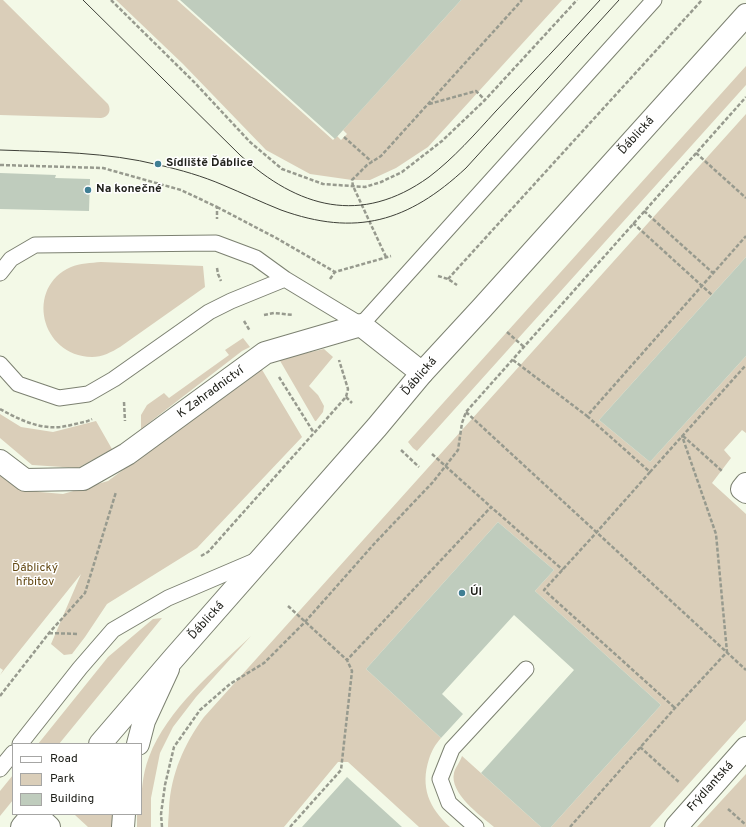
<!DOCTYPE html>
<html>
<head>
<meta charset="utf-8">
<style>
	body { margin:0 }
	#map { position:relative; width:746px; height:827px; overflow:hidden; background:#f3f9e7; font-family:Overpass,sans-serif }
	canvas { display:block }
	.legend { position:absolute; left:12px; top:743px; width:130px; height:72px; box-sizing:border-box; background:#fff; border:1px solid #a6a6a4; margin:0; padding:5px 7px; list-style:none; font-size:12px; color:#20211b }
	.legend li { display:flex; align-items:center; gap:8px; height:20px }
	.legend b { width:20px; border:1px solid #a6a6a4 }
</style>
</head>
<body>
<div id="map">
<canvas width="746" height="827"></canvas>
<ul class="legend">
<li><b style="height:5px;background:#fff"></b>Road</li>
<li><b style="height:11px;background:#daceb9"></b>Park</li>
<li><b style="height:11px;background:#bfccbd"></b>Building</li>
</ul>
</div>
<script>
const c = document.querySelector('canvas').getContext('2d');
c.lineJoin = 'round';
function fillPath(path, color) {
  c.fillStyle = color;
  c.fill(path, 'evenodd');
}
function stroke(path, color, width, dash) {
  c.strokeStyle = color;
  c.lineWidth = width;
  c.lineCap = dash ? 'butt' : 'round';
  c.setLineDash(dash || []);
  c.stroke(path);
}
function drawText(font, color, halo, rows, align = 'center') {
  c.font = font + ' Overpass,sans-serif';
  c.lineWidth = 3;
  c.setLineDash([]);
  c.textBaseline = 'middle';
  c.strokeStyle = halo;
  c.fillStyle = color;
  for (const [text, x, y, turn = 0] of rows) {
    c.save();
    c.translate(x, y);
    c.rotate((+turn || 0) * Math.PI / 180);
    c.textAlign = isNaN(turn) ? turn : align;
    if (halo) c.strokeText(text, 0, 0);
    c.fillText(text, 0, 0);
    c.restore();
  }
}
const green = new Path2D(`
	M0 0H3L108 104C112 111 108 117 101 118L0 115Z
	M116 0H177L333 140 337 136 341 140 347 134 343 130 461 0H562L428 147 396 168 370 180H352L310 174 266 150 183 64Z
	M746 66V85L417 451 413 448 408 442Z
	M746 114V257L599 420 650 462 746 356V433L742 430 724 450 731 458 712 483 746 514V720L650 827H551L661 705 535 591 554 570 498 522 366 669 441 738C435 745 432 750 429 759 420 787 429 808 450 827H419L348 762H338L284 827H168C168 821 169 814 169 808 171 774 184 744 204 717Z
	M101 262 203 266 205 287 120 347C112 352 102 357 92 357 40 356 25 287 71 267 80 263 91 263 101 262Z
	M243 338 250 347 242 351 141 429V415L147 405 164 393 169 398 229 355 225 350Z
	M324 349 333 357 309 386 318 395 324 406 323 412 316 421H315L279 359Z
	M261 368 302 437 197 548 107 604 85 637 72 654 64 655 51 644 81 574 0 675 3 670 0 668V475L7 481 40 492 63 494 108 481Z
	M0 414 21 427 53 432 96 421 112 449 78 468 32 465 0 438Z
	M162 618 59 744H38L108 657 153 619Z
	M251 636 196 697 173 727 160 753 151 798V827H137V814H141C141 795 142 775 149 757 167 709 215 670 251 636Z
	M462 756 541 827H494C481 816 449 793 454 773 455 768 460 762 462 756Z
	M746 774V827H697Z
	M13 775V800L0 816V791Z
	M76 814H112L113 827H88L75 815Z`);
const building = new Path2D(`
	M180 0H461L335 139Z
	M0 173 56 175 55 178 90 179 89 211 0 209Z
	M746 257V356L650 462 599 420Z
	M498 522 554 570 535 591 661 705 551 827H541L481 773 574 670 514 615 442 694 463 714 441 738 366 669Z
	M347 777 402 827H302Z`);
const path = new Path2D(`
	M111 0 195 83 250 142 282 169 323 184 365 187 381 182 402 172 442 141 485 100 577 0
	M429 104 476 91 485 100
	M344 137 372 162
	M696 153 746 198
	M0 165 103 168 181 190 217 207V219
	M217 207 278 239 335 272
	M644 211 713 273
	M633 223 712 295
	M386 257 353 186 352 180 367 165 381 156 522 0
	M217 268 218 274 221 281
	M438 276 448 279 457 285
	M330 279 335 272 391 256
	M448 279 702 0
	M264 315 274 313 293 315
	M244 321 250 331
	M507 332 524 347
	M513 360 587 416 746 236
	M279 377 314 433
	M346 397 352 403
	M124 402 125 421
	M0 409C18 419 38 429 60 427 69 426 79 423 88 421L92 419
	M466 412 746 670
	M587 416 650 472 746 365
	M683 436 722 471
	M401 450 419 467
	M432 454 491 507
	M650 472 596 533 544 590 675 708
	M201 556 208 552 346 397 348 389 339 360
	M288 606 347 660 491 507 563 570
	M49 633 78 634
	M0 696 49 633 85 593 116 492
	M640 747 680 783
	M728 809 746 825
	M162 827 161 814 165 785 174 747 200 710 230 684 264 663 305 622 374 544 433 482 458 450 462 423 466 412 746 97
	M290 827 341 770 352 671 347 660
	M570 827 675 708 727 652 716 534 682 436`);
const service = new Path2D(`
	M0 273 11 259 35 245 216 243 256 258 285 279 231 301 209 312 114 379 88 394 59 398 18 384 0 364
	M285 279 361 325 654 0
	M20 744 80 668 113 630 168 598 257 560
	M0 769 13 753
	M476 827 449 803 440 779 452 749 526 669`);
const minor = new Path2D(`
	M0 461 25 480 83 479 127 454 265 353 361 325 422 373
	M746 484 742 489 746 492
	M676 827 746 748`);
const tertiary = new Path2D(`
	M138 744 144 721 168 669
	M35 814 49 827
	M123 827 124 814`);
const secondary = new Path2D(`
	M100 744 173 659 377 427 422 373 482 308 746 15
	M22 827 33 814`);
const tram = new Path2D(`
	M83 0 240 155C298 208 361 226 429 177 454 158 475 134 496 111 531 74 566 38 600 0
	M0 150C53 152 107 152 159 165 181 170 202 176 223 185 242 193 261 202 281 210 356 237 408 222 466 168L619 0`);
const markers = [
	[158,164,4,"#407f94"],
	[88,190,4,"#407f94"],
	[462,593,4,"#407f94"]
];
const streetNames = [
	["Ďáblická",637,136,-48],
	["Ďáblická",420,377,-49],
	["K Zahradnictví",211,393,-36],
	["Ďáblická",207,621,-48],
	["Frýdlantská",711,787,-48]
];
const poiNames = [
	["Sídliště Ďáblice",166,164],
	["Na konečné",96,190],
	["Úl",470,593]
];
const parkNames = [
	["Ďáblický",35,569],
	["hřbitov",35,583]
];
fillPath(green, '#daceb9');
fillPath(building, '#bfccbd');
stroke(service, '#7c8171', 17);
stroke(minor, '#7c8171', 24);
stroke(tertiary, '#7c8171', 24);
stroke(secondary, '#7c8171', 24);
stroke(path, '#979a8e', 2.5, [4, 2]);
stroke(service, '#fff', 15);
stroke(minor, '#fff', 22);
stroke(tertiary, '#fff', 22);
stroke(secondary, '#fff', 22);
stroke(tram, '#3e4038', 1);
for (const [x, y, r, color] of markers) {
  const dot = new Path2D();
  dot.arc(x, y, r, 0, 2 * Math.PI);
  c.fillStyle = color;
  c.fill(dot);
  stroke(dot, '#fff', 1.5);
}
drawText('12px', '#20211b', '#fff', streetNames);
drawText('bold 12px', '#20211b', '#fff', poiNames, 'left');
drawText('12px', '#644914', '#fff', parkNames);
</script>
</body>
</html>
